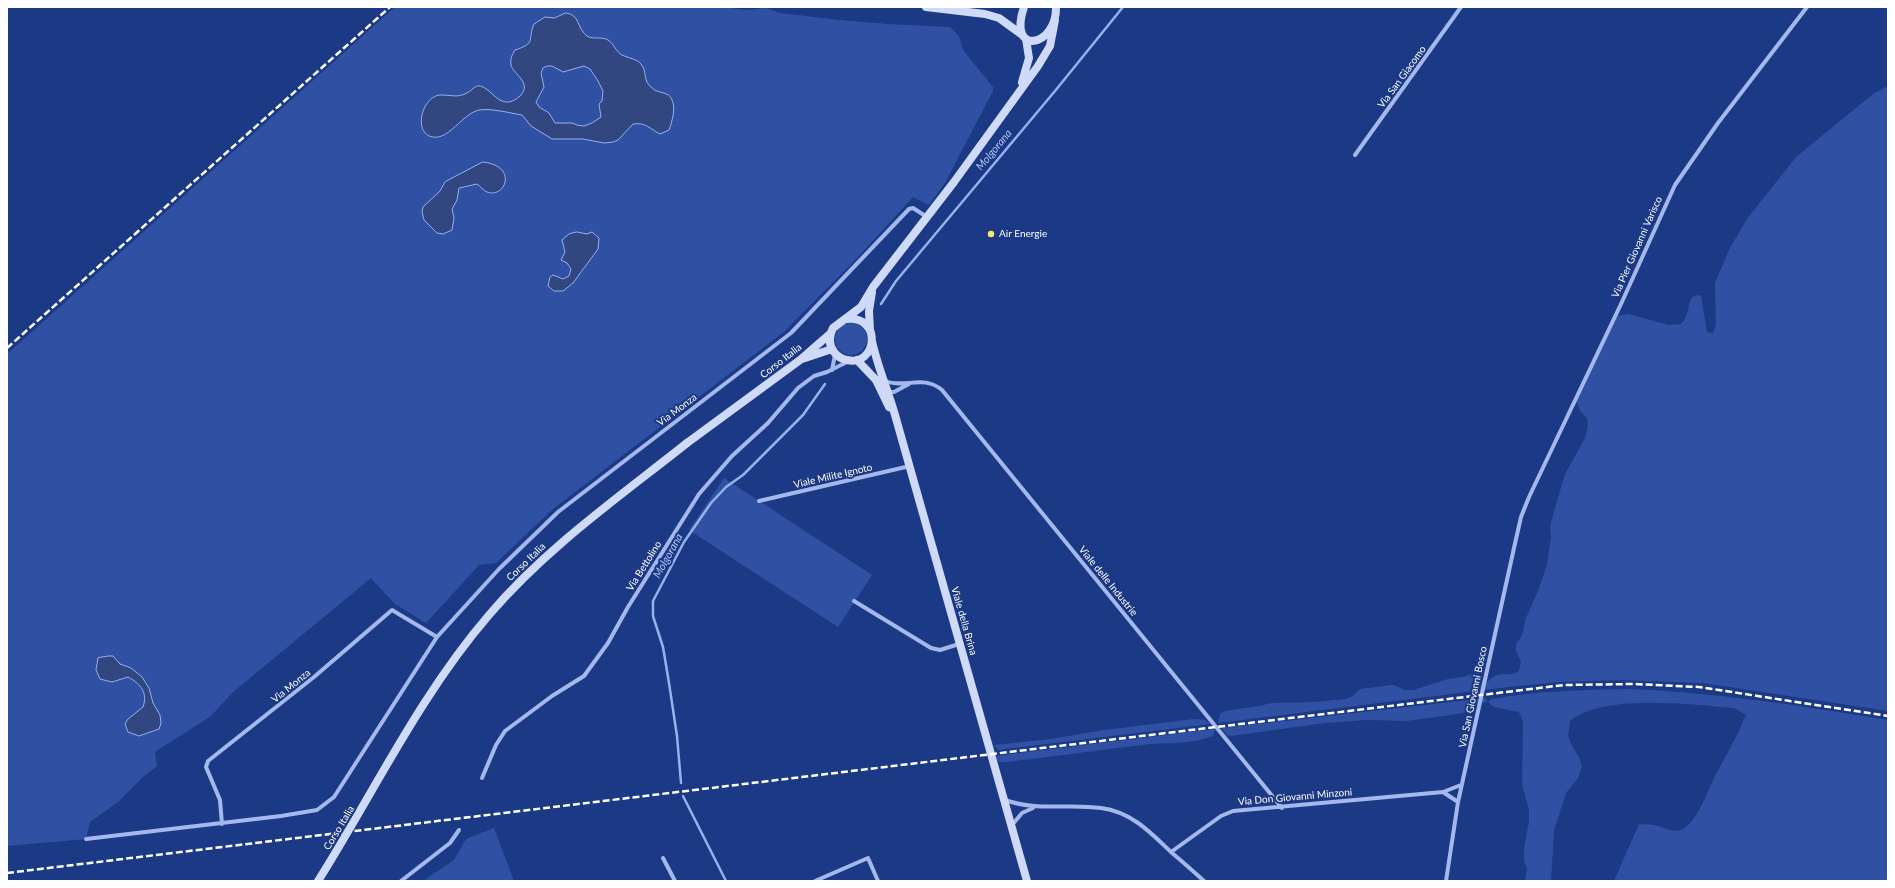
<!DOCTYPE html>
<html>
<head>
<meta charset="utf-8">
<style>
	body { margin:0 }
	#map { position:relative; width:1895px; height:888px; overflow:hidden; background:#1c3985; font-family:Lato,sans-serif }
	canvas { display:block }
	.frame { position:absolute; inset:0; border:8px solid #fff; pointer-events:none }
</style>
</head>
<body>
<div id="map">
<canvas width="1895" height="888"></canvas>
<div class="frame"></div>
</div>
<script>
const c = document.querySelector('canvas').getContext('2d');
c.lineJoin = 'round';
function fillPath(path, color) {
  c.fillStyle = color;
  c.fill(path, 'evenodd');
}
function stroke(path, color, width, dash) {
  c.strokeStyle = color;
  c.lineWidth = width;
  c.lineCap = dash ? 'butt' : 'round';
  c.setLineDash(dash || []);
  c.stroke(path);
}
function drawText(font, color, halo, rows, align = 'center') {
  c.font = font + ' Lato,sans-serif';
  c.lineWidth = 4;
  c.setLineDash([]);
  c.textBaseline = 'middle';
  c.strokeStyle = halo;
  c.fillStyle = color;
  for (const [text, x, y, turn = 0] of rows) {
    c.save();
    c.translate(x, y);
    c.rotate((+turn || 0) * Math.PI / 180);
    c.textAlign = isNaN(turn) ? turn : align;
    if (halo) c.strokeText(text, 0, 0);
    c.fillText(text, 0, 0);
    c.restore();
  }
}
const green = new Path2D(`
	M395 7H721L748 10 766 8 780 13 840 20 888 24 950 27 959 36 963 50 993 87V91L946 181 929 205 913 197 858 257 785 331 553 509 496 563 479 565 426 623 395 604 371 578 232 693 211 716 155 752 157 766 143 777 118 802 90 822 86 839 7 846V354Z
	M1888 86V711L1703 683 1622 680 1558 682 1508 687 1218 723 1220 714 1225 711 1259 706 1271 703 1315 702 1345 699 1353 696 1360 689 1376 687 1393 685 1405 690H1414L1448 679 1463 677 1474 673 1479 675 1484 683H1486C1490 680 1492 677 1497 675 1504 673 1513 676 1519 671L1521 662 1516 651V645L1522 635 1526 618 1538 591 1547 565 1551 538 1550 526 1560 491 1565 474 1585 438 1588 425 1587 418 1580 411 1577 403V393L1612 321 1618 316 1629 314 1668 325 1681 324C1689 317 1687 306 1692 297L1699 295 1701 296 1707 332 1713 333 1716 324 1715 283 1730 248 1747 219 1796 157 1873 94Z
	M835 339a16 16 0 1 1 32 0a16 16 0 1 1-32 0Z
	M724 478 872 575 838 627 689 530Z
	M1628 689C1715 692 1801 706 1888 720V881H1614L1639 824C1644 825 1650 824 1655 825 1663 827 1672 833 1681 830 1697 823 1707 792 1714 778 1725 757 1737 737 1746 715L1734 708C1691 705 1605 693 1570 721L1568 736 1572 746 1579 757 1582 767 1578 778 1566 793 1554 830 1551 881H1525L1527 869 1524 860V848L1529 822V810L1522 784 1523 722 1519 712 1494 707 1488 702 1492 699C1537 691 1582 690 1628 689Z
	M1486 698 1487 702 1477 703 1474 710 1458 714 1406 721 1366 720 1325 723 1231 736 1227 735 1222 728Z
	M1194 719 1205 720 1211 724 1005 749 998 750 994 745 1051 739 1104 730Z
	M1215 729 1213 736C1191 745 1166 742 1143 745 1098 750 1052 757 1006 762H999L996 758 997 756 1003 755Z
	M494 828 514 881H423L454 860 466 839Z`);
const water = new Path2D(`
	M566 13C580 14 577 29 587 36 593 40 602 36 608 40 614 44 616 52 622 55 628 58 637 59 641 64 648 73 642 80 652 88 658 94 669 91 672 100 676 108 672 122 669 130L660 134C650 129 646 122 633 124L618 140 613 142 604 143 583 139H552L531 126 522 115C510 113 491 108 479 110 462 114 449 140 433 137 412 134 422 95 441 95 451 95 458 98 467 93 473 90 476 83 483 87 494 92 502 112 520 96 533 83 513 74 511 65 510 59 512 55 515 50 537 43 527 40 534 24L545 17 554 18ZM548 66H552L563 72 584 66 590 69 598 81 603 91 602 101 599 104 601 117 592 123 584 126 577 125 572 123H555L549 113 539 107 536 102 544 87 541 73 543 68Z
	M483 162C519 166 505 199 487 192 484 191 480 186 477 184L459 188 457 200 452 209 454 218 452 230 443 234 437 233 424 220 422 211 423 207 440 191 445 182Z
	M577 232 587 234 592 232 599 238 598 249 573 283 563 291H554L548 286 550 277 553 275 563 279 569 276 571 269 567 263 561 260 565 252 562 240 569 234Z
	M109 656H113L120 664 131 668 142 677 149 688 153 703 160 715 161 723 159 729 139 736 128 732 125 724 128 719 143 707C148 693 141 684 128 677L112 682 100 679 96 670 98 658Z`);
const stream = new Path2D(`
	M881 304 896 281 1055 91 1123 7
	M681 783 677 736 669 683 663 647 653 616V601L684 542 711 503 726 487 743 475 803 415 825 384
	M683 796 726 881`);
const street = new Path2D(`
	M1355 155 1461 7
	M832 370 835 355
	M885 381C905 389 923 374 942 390L1282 808
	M888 392H894L909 384
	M759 501 910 466
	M854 601 931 648 940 650 959 644
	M482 778 496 745 505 731 552 696 584 676 608 643 628 607 699 494 732 456 768 423 798 388 814 376 827 372 847 362
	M1443 792 1458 802
	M1005 800C1039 812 1067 803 1101 808 1132 812 1151 833 1172 853 1183 862 1194 872 1204 881
	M222 824 220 800 206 767 208 761 314 677 392 610 437 637
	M1012 825 1022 813 1033 808
	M86 839 281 816 317 810 334 797 437 637 499 569 558 512 791 333 909 209 913 208 927 217
	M1171 852 1221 816 1233 811 1443 792 1461 785
	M663 858 675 881
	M401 881 450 843 459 830
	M815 881 868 858 878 881
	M1446 881 1458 802 1514 548 1521 517 1529 497 1621 304 1675 185 1718 123 1807 7`);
const secondary = new Path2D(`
	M926 7 985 14 999 18 1021 34
	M1024 7C1007 57 1057 47 1056 7
	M1022 82 1029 58 1026 39
	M847 319C883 316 877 367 847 360 841 359 837 356 834 352 828 344 829 336 833 328L861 307 873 287 954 182 1038 66 1050 46 1055 20
	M870 330 869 311 872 292
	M872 341C878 369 890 395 897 422L1027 881
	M802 359 832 349
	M857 360 876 380 889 407
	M687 443 800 360 831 333`);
const rail = new Path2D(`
	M7 348 390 7
	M7 873 1564 685 1634 684 1699 687 1888 716`);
const secondaryBridge = new Path2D(`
	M318 881C374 792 420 695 489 615 546 548 619 497 687 443`);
const markers = [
	[991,234,4,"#fbe762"]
];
const streetNames = [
	["Via San Giacomo",1402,77,-54],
	["Via Pier Giovanni Varisco",1637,247,-66],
	["Corso Italia",781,361,-38],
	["Via Monza",677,410,-37],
	["Viale Milite Ignoto",833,476,-13],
	["Corso Italia",526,562,-44],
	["Via Bettolino",644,566,-58],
	["Viale delle Industrie",1108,581,51],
	["Viale della Brina",964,621,74],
	["Via Monza",291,686,-39],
	["Via San Giovanni Bosco",1473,697,-78],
	["Via Don Giovanni Minzoni",1295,797,-5],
	["Corso Italia",339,828,-59]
];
const poiNames = [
	["Air Energie",999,234]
];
const waterNames = [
	["Molgorana",994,150,-50],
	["Molgorana",668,556,-61]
];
fillPath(green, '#3051a3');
fillPath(water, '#324780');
stroke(water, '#97b1ed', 1);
stroke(stream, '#97b1ed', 2.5);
stroke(street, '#a4b8eb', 4);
stroke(secondary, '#cfdaf8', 8);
stroke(rail, '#fff', 2.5, [7, 3]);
stroke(secondaryBridge, '#cfdaf8', 8);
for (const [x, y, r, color] of markers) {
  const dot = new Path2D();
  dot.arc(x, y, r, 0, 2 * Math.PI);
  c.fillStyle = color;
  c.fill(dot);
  stroke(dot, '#1c3985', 1.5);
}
drawText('10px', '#fff', '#1c3985', streetNames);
drawText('10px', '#fff', '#1c3985', poiNames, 'left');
drawText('italic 11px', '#afc3f2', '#1c3985', waterNames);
</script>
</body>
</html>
